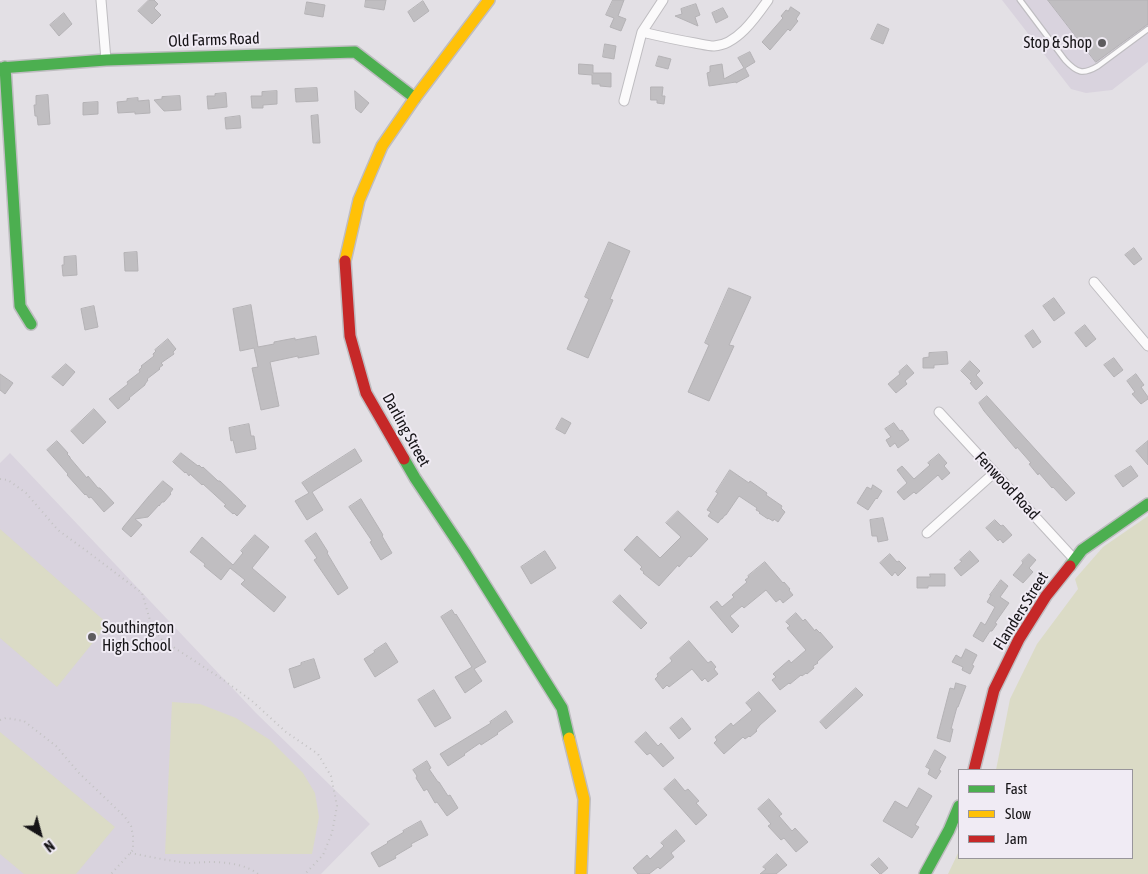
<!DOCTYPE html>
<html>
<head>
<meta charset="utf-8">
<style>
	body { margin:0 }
	#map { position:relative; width:1148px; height:874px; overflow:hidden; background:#e3e0e5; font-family:"Asap Condensed",sans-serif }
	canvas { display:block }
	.legend { position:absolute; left:958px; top:769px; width:175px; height:90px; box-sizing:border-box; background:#f0ebf4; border:1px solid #98959b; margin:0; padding:6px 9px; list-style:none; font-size:15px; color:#151316 }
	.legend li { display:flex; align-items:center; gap:10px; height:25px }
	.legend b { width:25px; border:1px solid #98959b }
	.north { position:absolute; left:15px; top:809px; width:50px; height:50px; -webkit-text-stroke:4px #f0ebf4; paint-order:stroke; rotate:143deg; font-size:14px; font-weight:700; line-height:20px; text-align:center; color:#151316 }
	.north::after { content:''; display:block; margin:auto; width:18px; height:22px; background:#151316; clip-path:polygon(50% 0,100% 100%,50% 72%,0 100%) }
</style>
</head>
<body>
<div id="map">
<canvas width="1148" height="874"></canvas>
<ul class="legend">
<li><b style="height:6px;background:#4caf50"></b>Fast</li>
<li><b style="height:6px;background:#ffc107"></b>Slow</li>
<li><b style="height:6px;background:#c62828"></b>Jam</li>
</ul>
<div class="north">N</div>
</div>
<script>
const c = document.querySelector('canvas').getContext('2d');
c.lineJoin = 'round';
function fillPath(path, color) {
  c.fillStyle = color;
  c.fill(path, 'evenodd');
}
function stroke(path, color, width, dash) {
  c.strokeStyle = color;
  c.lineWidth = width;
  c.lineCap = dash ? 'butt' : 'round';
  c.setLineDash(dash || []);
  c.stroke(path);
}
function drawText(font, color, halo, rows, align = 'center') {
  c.font = font + ' "Asap Condensed",sans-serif';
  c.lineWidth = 4;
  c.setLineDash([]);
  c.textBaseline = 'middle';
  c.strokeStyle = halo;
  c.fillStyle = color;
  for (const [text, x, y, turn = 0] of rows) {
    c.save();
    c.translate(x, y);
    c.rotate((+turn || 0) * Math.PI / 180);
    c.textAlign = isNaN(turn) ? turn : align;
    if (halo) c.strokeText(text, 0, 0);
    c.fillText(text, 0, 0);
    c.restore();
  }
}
const built = new Path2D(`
	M1002 0H1148V62L1112 90 1086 93 1071 89Z
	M10 453 256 713 370 824 321 874H0V463Z`);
const green = new Path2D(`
	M1148 516V874H948L959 851V858H1132V770H996L1010 699 1037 644 1078 589 1075 579 1103 547Z
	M0 529 108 624 57 687 0 638Z
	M172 702 200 704 236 718 270 740 303 773 315 793 319 817 312 854H165Z
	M0 732 115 827 76 874H24L0 854Z`);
const building = new Path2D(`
	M149 0H154L158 4 154 8 161 15 152 24 138 11Z
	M366 0H386L384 10 365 7Z
	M613 0H624L618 16 626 19 621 31 610 27 614 18 606 15Z
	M1048 0H1148V24L1096 62Z
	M423 1 429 11 414 22 408 12Z
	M307 2 325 5 323 17 305 14Z
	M696 4 700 15 695 17 698 26 675 16 682 14 681 9Z
	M791 7 800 13 796 19 798 21 790 31 788 29 770 50 762 42 783 18 781 16 786 10 788 11Z
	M723 8 728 17 716 23 712 13Z
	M64 13 72 24 59 36 50 25Z
	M878 24 889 29 883 44 871 39Z
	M605 44 616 46 614 59 603 57Z
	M750 52 755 62 745 68 749 76 736 83V82L709 86 707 73 710 72V66L722 64 724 79 744 68 738 58Z
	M659 56 671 59 668 69 656 66Z
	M579 64 593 65V73H611V87L600 86V84H592V75L579 74Z
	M651 87H663L662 96H665L664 104 657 103V100H651Z
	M317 88 318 101 296 102 295 89Z
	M277 91V104L263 105V108H252L251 96H262V92Z
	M355 91 369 103 361 113 356 109Z
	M226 93 227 107 208 109 207 96H215V94Z
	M48 95 50 124 38 125 37 116H35L34 105H36V96Z
	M180 96 181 110 164 111 154 100 162 99V97Z
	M138 98V101L149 100 150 113 135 114V112L118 113 117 102 127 101V99Z
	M98 102V114L83 115V103Z
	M318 115 320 143H313L311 116Z
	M240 116 241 128 226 129 225 118Z
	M609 242 630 251 610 299 613 300 588 358 567 349 589 299 585 297Z
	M1134 248 1142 259 1134 265 1125 255Z
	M137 252 138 271H125L124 253Z
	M76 256 77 275 63 276 62 265H64V257Z
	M729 288 751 297 729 345 734 346 709 401 688 392 709 345 705 343Z
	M1054 298 1065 313 1054 321 1043 306Z
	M251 305 258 347 274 344V342L295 338V340L316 336 319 354 298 358V356L270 362 279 406 261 410 252 368 258 367 254 348 240 351 233 309Z
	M94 306 98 327 85 330 81 309Z
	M1085 325 1096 339 1086 347 1075 333Z
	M1033 330 1041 342 1033 348 1025 336Z
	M168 339 176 349 173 352 174 354 161 363 163 365 159 368 160 369 147 379 148 380 145 384V385L129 398 130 399 118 409 109 399 128 384 127 382 140 372 139 370 142 367 141 366 154 356 153 354 156 351 155 350Z
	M947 352 948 364 934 365V368H923V358L929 357V353Z
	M1114 358 1123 370 1114 377 1104 365Z
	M970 361 980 371 976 375 983 383 976 390 970 383 972 382 961 371Z
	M66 364 75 372 63 386 52 377Z
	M907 365 914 373 905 381 907 384 896 393 888 384 900 374 899 372Z
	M0 374 13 383 5 394 0 390Z
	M1136 374 1144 385 1141 387 1148 397V399L1141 404 1132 394 1135 392 1127 381Z
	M987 396 1075 493 1066 501 1053 487 1052 488 1039 473 1038 475 1029 464 1031 463 1017 447 1016 449 984 411 979 403Z
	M94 409 106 422 83 444 71 431Z
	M562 418 571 423 565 434 556 429Z
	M894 423 900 431 902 430 909 440 898 448 895 443 890 447 886 440 891 437 885 429Z
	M249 424 251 436H254L256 449 236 453 233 440 231 441 229 428Z
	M57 441 68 453 67 454 70 457V458L87 478 88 476 98 488H100L114 503 104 512 91 497 89 498 86 494 85 495 67 475 68 474 47 450Z
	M1148 441V465L1136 451Z
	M355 449 362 461 312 492 323 510 307 520 295 501 309 493 302 483Z
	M181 453 198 466 199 465 202 468 203 467 218 481H220L242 502V503L246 506 237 516 234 513 233 514 224 506 226 505 203 484 202 485 190 474 189 476 186 472 185 473 173 462Z
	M939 454 947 463 944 466 950 473 942 480 938 475 916 494 914 492 904 500 897 492 907 483 897 470 902 466 914 479 930 465 928 463Z
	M1131 466 1138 476 1123 487 1115 476Z
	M730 470 749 483 750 481 767 493 766 495 782 506 781 508 785 512 778 522 774 519 773 521 768 518V519L759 513 760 512 756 510 757 508 739 496 726 515H725L722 519H721L718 523 708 516 711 512 707 510 718 493 716 492Z
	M163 481 173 489 170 493 171 494 164 502H162L159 506V505L148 517 135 519 142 525 131 537 122 529 124 526 149 496Z
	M873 485 882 491 877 499 876 498 868 510 857 503 867 487 871 489Z
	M361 499 380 530 383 535 382 536 392 553 381 560 373 547 370 542 372 541 349 507Z
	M678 511 708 539 691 557 689 556 679 567 678 565 659 586 643 573 644 572 640 569 642 567 624 550 637 536 660 558 681 537 666 523Z
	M883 518 888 540 878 542 877 536H872L870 520Z
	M995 520 1001 526 1003 525 1012 535 1003 543 1000 539 998 541 986 528Z
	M316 533 328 552 327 553 348 588 338 595 314 560 317 558 305 541Z
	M255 535 269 547 252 568 286 597 274 612 241 584 245 580 230 568 221 580 204 566 205 564 190 552 202 537 233 565 243 553 241 551Z
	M545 551 556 568 531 584 521 567Z
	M970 551 979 561 961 576 954 568 962 561 960 560Z
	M890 554 897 562 899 561 906 568 898 576 895 572 892 576 880 563Z
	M1029 554 1036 560 1029 568 1033 572 1023 583 1013 575 1023 563 1022 561Z
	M765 562 783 583 784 582 790 589 789 590 793 595 783 603 780 599 776 602 766 590 744 608 742 606 730 616 739 626 732 633 710 607 717 601 722 607 734 597 732 595 747 582 745 580 749 577 748 576Z
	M930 574H945V586H928V588H917V577H930Z
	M1001 580 1008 586 1000 597 1009 603 995 623 997 624 992 631H990L983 642 973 636 981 622 985 625 995 607 987 602 991 595H990Z
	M620 595 647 623 641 629 613 602Z
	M452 610 455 615 456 614 486 662 474 669 482 681 465 693 455 677 472 667 441 617Z
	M796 613 803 621 805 619 815 631 816 629 820 633V632L833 647 817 662 818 663 813 666 814 668 807 674 806 673 802 676 801 675 790 684 789 683 780 690 772 680 776 677 773 674 789 660 791 663 806 650 787 628 790 626 786 622Z
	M689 641 708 663 711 661 716 667 714 669 718 674 708 682 705 678 702 681 692 669 669 687 667 685 663 689 655 679 658 676 657 674 672 661 670 658Z
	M386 643 398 662 375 677 364 659 375 652 374 651Z
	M966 649 977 655 972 665 974 666 970 674 962 670 963 667 952 662 956 655 961 658Z
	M314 659 320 678 294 688 289 669 301 665V663Z
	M956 683 966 686 958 707H957L951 729H953L950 742 937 738 950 688 954 689Z
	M856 688 863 695 826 729 820 722Z
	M434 690 451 718 435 727 418 700Z
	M759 692 776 711 760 725 756 730 757 731 750 737 749 736 745 739 743 737 724 754 714 743 717 740 715 737 731 723 733 726 752 710 746 703Z
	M506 711 513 722 497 733 498 734 481 745 480 743 464 754 465 755 448 766 440 754 491 723 490 722Z
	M682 718 691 729 679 739 670 728Z
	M646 732 658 746 661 743 674 758 663 767 650 753 647 755 635 742Z
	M935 750 946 757 939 770 941 771 936 779 928 774 930 769 926 767Z
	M427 761 431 768 429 769 438 782H439L448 796 450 795 458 808 447 816 437 802 435 803 427 789 424 791 416 778 417 776 413 770Z
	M675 779 685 791 688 789 699 801 696 803 707 815 696 825 664 789Z
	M919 788 932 796 915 825 919 827 912 838 883 821 895 801 907 808Z
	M769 799 782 814 779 816 792 831 795 828 808 842 796 852 784 838 781 840 768 826 771 824 758 809Z
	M421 821 428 835 411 844 412 846 395 856 396 858 379 867 371 853 388 843 387 842 404 832 403 831Z
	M676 830 685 841 671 853 674 857 660 869 658 867 649 874H638L633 868 647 855 650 859 664 846 661 843Z
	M777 854 787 865 776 874H760L766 869 763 867Z
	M879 858 888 868 881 874H880L871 865Z`);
const path = new Path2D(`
	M0 479 8 480 26 493 58 530 88 552 142 593 152 627 161 639 225 681 252 701 286 732 318 754 331 776 337 806 332 833 323 855 305 874
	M0 720 6 718 24 721 56 746 79 773 125 817 131 826 133 836V850L111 874
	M130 853C147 856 164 860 181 862 190 864 199 862 209 862 224 862 246 864 258 874`);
const lane = new Path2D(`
	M1020 0 1065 60C1077 73 1083 75 1098 66L1148 29`);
const street = new Path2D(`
	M101 0 106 60
	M642 32C659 36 677 40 695 43 701 44 708 46 714 46 737 45 756 17 768 0
	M624 101 642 32 663 0
	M1094 282 1148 346
	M939 412 1075 560
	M927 533 994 473`);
const fast = new Path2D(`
	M5 67 20 306 31 324
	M0 68 106 60 355 52 415 98
	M404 459 415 478 465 553 562 708 569 738
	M1070 566 1082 550 1148 504
	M925 874 949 830 959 806`);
const slow = new Path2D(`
	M345 261 359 200 382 146 415 98 489 0
	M569 738 584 799 581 874`);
const jam = new Path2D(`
	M345 261 350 336 366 393 404 459
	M974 770 994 690 1019 639 1046 596 1070 566`);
const markers = [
	[1102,43,5,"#5d5b5e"],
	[92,637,5,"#5d5b5e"]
];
const streetNames = [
	["Old Farms Road",214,40,-2],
	["Darling Street",406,430,61],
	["Fenwood Road",1007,486,47],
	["Flanders Street",1021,611,-58]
];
const poiNames = [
	["Stop & Shop",1092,43],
	["Southington",102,628,"left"],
	["High School",102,646,"left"]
];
fillPath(built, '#d9d3de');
fillPath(green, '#dbdbc6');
fillPath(building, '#c0bec1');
stroke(building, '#b4b2b5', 1);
stroke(lane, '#bfbdc1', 7);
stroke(street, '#bfbdc1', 11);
stroke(fast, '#bfbdc1', 14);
stroke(slow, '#bfbdc1', 14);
stroke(jam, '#bfbdc1', 14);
stroke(path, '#c3c2c3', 2, [1, 4]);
stroke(lane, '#fbfafb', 4.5);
stroke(street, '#fbfafb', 9);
stroke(fast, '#4caf50', 11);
stroke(slow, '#ffc107', 11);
stroke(jam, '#c62828', 11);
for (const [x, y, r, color] of markers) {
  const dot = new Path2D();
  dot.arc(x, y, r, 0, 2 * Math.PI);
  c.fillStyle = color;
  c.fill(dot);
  stroke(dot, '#f0ebf4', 2);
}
drawText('16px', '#151316', '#f0ebf4', streetNames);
drawText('16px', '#151316', '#f0ebf4', poiNames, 'right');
</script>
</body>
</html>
